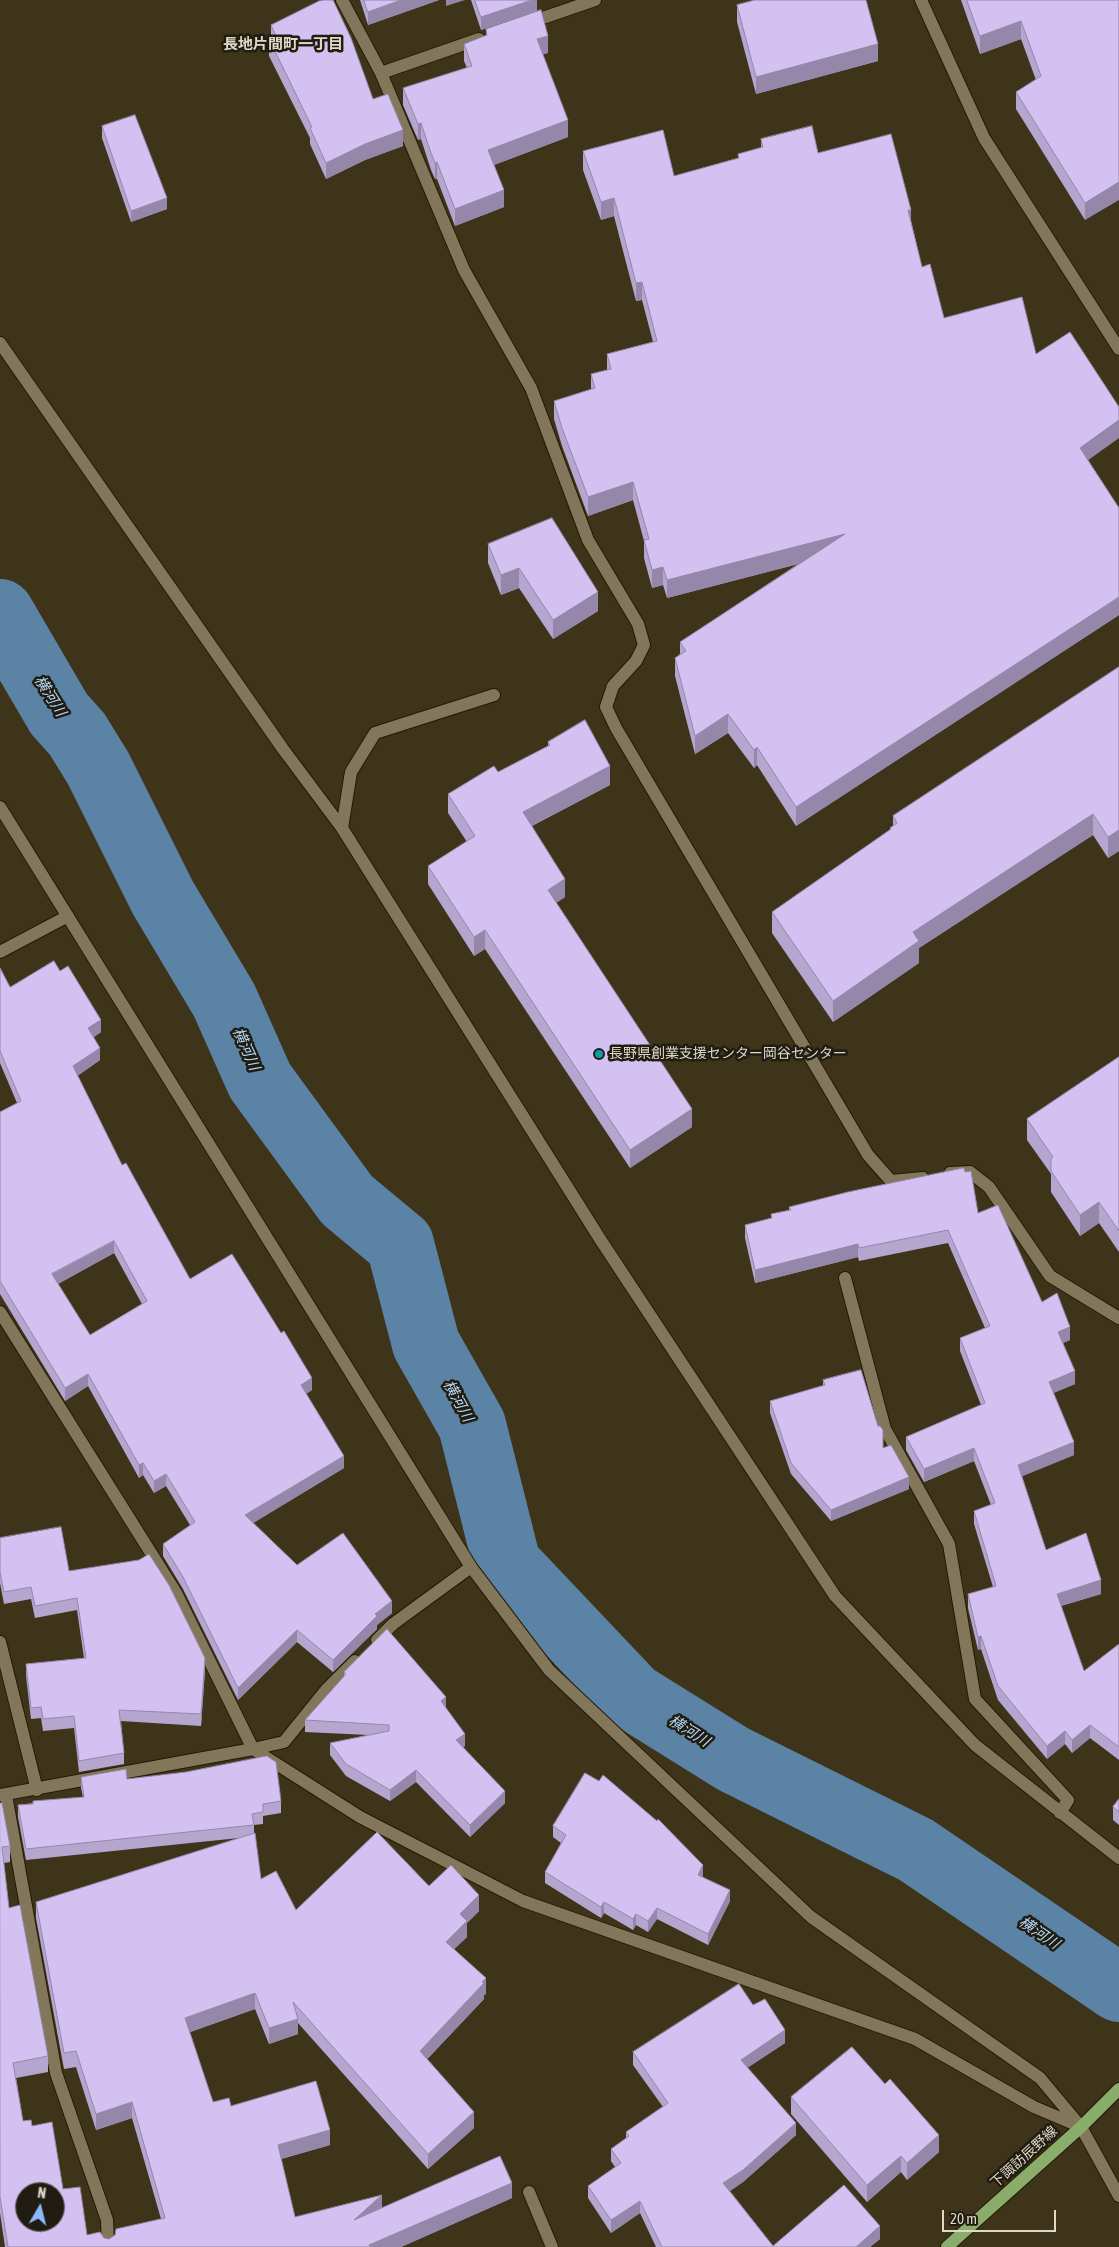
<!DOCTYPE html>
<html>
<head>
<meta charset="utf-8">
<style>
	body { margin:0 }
	#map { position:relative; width:1119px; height:2247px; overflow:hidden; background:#3e341a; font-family:"Asap Condensed",sans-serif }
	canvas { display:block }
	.north { position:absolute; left:15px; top:2182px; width:50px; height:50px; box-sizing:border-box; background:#211c11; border:1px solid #6d675a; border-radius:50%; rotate:8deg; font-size:14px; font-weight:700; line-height:20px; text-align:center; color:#ded8c8 }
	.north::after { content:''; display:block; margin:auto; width:18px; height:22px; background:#8bbafc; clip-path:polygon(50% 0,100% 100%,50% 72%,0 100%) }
	.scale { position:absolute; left:942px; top:2210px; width:114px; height:22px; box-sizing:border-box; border:2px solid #ded8c8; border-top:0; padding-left:6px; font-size:15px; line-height:18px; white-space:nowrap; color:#ded8c8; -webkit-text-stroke:4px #211c11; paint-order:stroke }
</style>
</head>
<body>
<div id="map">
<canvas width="1119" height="2247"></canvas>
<div class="north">N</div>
<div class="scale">20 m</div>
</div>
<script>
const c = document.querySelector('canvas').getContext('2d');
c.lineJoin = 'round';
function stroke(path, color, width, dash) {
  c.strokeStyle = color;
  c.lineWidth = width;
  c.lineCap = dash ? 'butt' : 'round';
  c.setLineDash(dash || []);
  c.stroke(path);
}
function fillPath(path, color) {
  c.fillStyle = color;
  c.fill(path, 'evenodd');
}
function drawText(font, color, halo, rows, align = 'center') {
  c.font = font + ' "Asap Condensed","Noto Sans JP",sans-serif';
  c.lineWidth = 5;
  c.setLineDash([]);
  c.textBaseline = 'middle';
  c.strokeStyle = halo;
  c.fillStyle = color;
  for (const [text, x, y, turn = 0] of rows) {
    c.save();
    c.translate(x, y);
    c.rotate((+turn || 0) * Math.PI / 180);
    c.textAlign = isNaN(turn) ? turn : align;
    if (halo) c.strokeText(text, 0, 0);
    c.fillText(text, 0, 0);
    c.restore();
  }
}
const river = new Path2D(`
	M0 613 59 714 77 734 98 768 163 898 224 1000 260 1081 347 1200 400 1244 426 1344 472 1425 507 1564 632 1696 733 1759 916 1850 1119 1988`);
const minor = new Path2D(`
	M342 0 381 73
	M921 0 984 138 1119 349
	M528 23 595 0
	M479 39 381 73 464 270 531 388 588 540 638 624 644 645 636 661 613 686 606 707 616 728 868 1155 891 1181 923 1178
	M0 343 283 749 342 828 600 1239 835 1596 975 1745 1119 1858
	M0 807 471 1567 549 1670 811 1917 1040 2078 1081 2127 1119 2196
	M342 828 351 772 375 733 494 695
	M0 952 68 916
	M950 1173 970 1172 989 1187 1050 1276 1119 1318
	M845 1278 885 1429 949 1544 975 1699 1068 1800 1060 1813
	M0 1312 176 1593 253 1749 284 1742 326 1690 355 1661
	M377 1640 393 1624 471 1567
	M0 1642 37 1790
	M0 1795 253 1749 360 1817 523 1901 915 2039 1034 2107 1079 2126
	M6 1795 56 2073 107 2220 108 2247
	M529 2192 552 2247`);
const major = new Path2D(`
	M947 2247 1081 2127 1119 2089`);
const wall = new Path2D(`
	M360 0H439L368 25Z
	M471 0H537V11L481 30Z
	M961 0H1119L1085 220 1016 109V92L1036 80 1021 39 980 54Z
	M737 5 878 61 756 94 737 22Z
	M271 25 373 99 403 146 365 160 326 179 310 144V138L269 56V39L271 38Z
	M486 29 548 53 543 54 568 137 494 165 504 207 455 226 437 179H435L431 170 421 139 418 140 403 105V88L467 68 464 61V44L486 36Z
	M102 126 167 209 131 222 102 138Z
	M761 139 818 153 911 221 922 267 944 318 1036 354 1088 460 1119 508V615L796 826 757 765 754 768 728 733 695 754 675 676V658L680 654V642L798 564 667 598 663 585 652 588 644 558V541L633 500 588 516 562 446 554 419V401L591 390V374L607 370V354L653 342 642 300 636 301 614 216 601 220 583 170V151L674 176 738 158V154L761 148Z
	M488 544 598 611 553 639 519 588 501 595 488 563Z
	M1119 667V851L1108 858 1093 835 919 948V963L833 1022 772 933V912L890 830V828L893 826V816Z
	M548 742 610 785 532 826 565 897 556 903 692 1127 630 1168 485 949 474 956 428 884V866L467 842 448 813V794L498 772 548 746Z
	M0 968 10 987 101 1032 94 1037 100 1060 77 1076 122 1165 190 1279 312 1390 306 1394 344 1468 253 1523 297 1565 392 1613 377 1625V1629L333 1672 297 1642 238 1700 183 1589 163 1556V1544L190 1525 166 1486 154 1493 143 1475 139 1478 88 1386 65 1401 0 1294V1112L17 1103 0 1063ZM114 1253 142 1304 90 1335 58 1284Z
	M1119 1057V1252L1099 1223 1080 1236 1051 1192V1174L1027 1140V1119Z
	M789 1207 978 1213 1042 1302 1070 1340 1063 1343 1075 1384 1053 1393 1074 1455 1022 1476 1046 1550 1101 1594 1061 1606 1084 1671 1119 1644V1760L1090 1738 1072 1753 1065 1744 1047 1759 998 1700 981 1649 978 1650 968 1608V1594L993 1587 974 1524V1511L991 1505 974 1461 924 1482 906 1450V1437L981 1405 960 1351V1338L985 1328 948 1243 859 1261 858 1257 755 1283 745 1238V1225L771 1218V1214L789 1210Z
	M823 1380 883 1448 909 1489 831 1521 791 1474 770 1413V1401L823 1386Z
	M0 1538 69 1571 205 1670 201 1726 121 1721 124 1753V1764L79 1772 74 1728 43 1731 41 1718 31 1719 26 1676V1664L84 1658 77 1610 35 1618 31 1599 4 1604 0 1583Z
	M344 1672 446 1708 465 1746 463 1747 505 1803 470 1837 416 1782 390 1801 346 1776 330 1755V1743L368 1735 305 1732V1720L344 1677Z
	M81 1777 127 1779 281 1801V1813L263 1816V1824L254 1825V1834L261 1879 296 1910 429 1886 479 1911 467 1923V1937L454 1949 486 1994 484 1995V1999L427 2059 474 2128 428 2169 298 2023V2034L269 2044 255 2009 190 2032 213 2102 231 2106 330 2145 281 2159 295 2217 382 2208 512 2198 401 2247H5L0 2213V1803L10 1846V1862L4 1863 9 1908 48 2056V2072L16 2078 23 2121 32 2126 63 2189 87 2235 109 2239 161 2219 132 2118 96 2130 76 2067 64 2069 36 1918V1902L239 1838 26 1860 18 1817V1805L83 1797 81 1788Z
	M1119 1799V1825L1113 1820V1807Z
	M553 1826 703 1876V1877L730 1901 708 1945 657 1919 648 1932 636 1925 633 1930 604 1913 601 1918 545 1883V1872L561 1843 553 1837Z
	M753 2005 785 2043 747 2068 796 2135 743 2182 730 2191 773 2246 880 2239 870 2247H656L640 2213 611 2233 588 2198V2186L615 2167 611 2161V2149L626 2139V2132L663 2107 633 2065V2052Z
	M791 2097 939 2152 907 2180 901 2172 867 2202 791 2114Z`);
const shadedWall = new Path2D(`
	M401 0H439L368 25V12Z
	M446 0H465L446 6Z
	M532 0H537V11L481 30V17Z
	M1021 21V39L980 54V36Z
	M548 36V53L537 55V39Z
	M878 44V61L756 94V77Z
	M568 120V137L488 167V150Z
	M421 123V139L418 140V124Z
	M403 130V146L365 160 326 179V163L365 144Z
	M437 162V179H435V163Z
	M1119 182V200L1085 220V203Z
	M504 190V207L455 226V209Z
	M167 198V209L131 222V211Z
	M614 198V216L601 220V202Z
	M908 210H911V228Z
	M642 282V300L636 301V283Z
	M1119 420V438L1080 466V448Z
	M633 482V500L588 516V497Z
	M845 534V552L667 598V580Z
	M663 567V585L652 588V570Z
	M519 568V588L501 595V575Z
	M598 592V611L553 639V620Z
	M1119 597V615L796 826V807Z
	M728 714V733L695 754V736Z
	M757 747V765L754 768V750Z
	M610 766V785L523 830V812Z
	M1093 814V835L919 948V963L833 1022V1001L913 932Z
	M1119 830V851L1108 858V837Z
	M565 879V897L548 908V890Z
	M485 930V949L474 956V937Z
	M101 1020V1032L88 1040V1028Z
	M100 1048V1060L73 1079V1066Z
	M692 1109V1127L630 1168V1150Z
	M1099 1202V1223L1080 1236V1215Z
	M114 1241V1253L52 1287V1274Z
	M858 1244V1257L755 1283V1270Z
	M1070 1327V1340L1058 1345V1332Z
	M1075 1371V1384L1049 1395V1382Z
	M88 1374V1386L65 1401V1388Z
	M312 1378V1390L301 1397V1385Z
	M1074 1442V1455L1018 1478V1465Z
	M974 1448V1461L924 1482V1469Z
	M344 1456V1468L245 1528V1515Z
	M143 1463V1475L139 1478V1465Z
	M166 1474V1486L154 1493V1481Z
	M909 1477V1489L831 1521V1510Z
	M1101 1580V1594L1057 1607V1594Z
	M392 1601V1613L377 1625V1629L333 1672V1660L375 1614Z
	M297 1630V1642L238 1700V1688Z
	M981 1636V1649L978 1650V1637Z
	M205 1658V1670L201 1726V1714Z
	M446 1697V1708L441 1701Z
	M1090 1725V1738L1072 1753V1740Z
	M1065 1731V1744L1047 1759V1746Z
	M465 1734V1746L456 1752V1740Z
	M416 1770V1782L390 1801V1790Z
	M505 1791V1803L470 1837V1825Z
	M703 1865V1876L698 1886V1875Z
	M730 1890V1901L708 1945V1934Z
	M479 1895V1911L467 1923V1937L446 1957V1942L460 1914Z
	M604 1902V1913L601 1918V1907Z
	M657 1908V1919L648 1932V1921Z
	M636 1914V1925L633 1930V1919Z
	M486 1978V1994L484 1995V1999L420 2067V2051Z
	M255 1993V2009L185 2034V2018Z
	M298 2019V2034L269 2044V2028Z
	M785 2030V2043L741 2072V2060Z
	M132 2102V2118L96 2130V2114Z
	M474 2112V2128L428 2169V2154Z
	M796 2123V2135L743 2182 723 2195V2183Z
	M330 2130V2145L278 2160V2145Z
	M939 2135V2152L907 2180V2163Z
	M901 2156V2172L867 2202V2185Z
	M512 2183V2198L401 2247H369V2245Z
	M382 2195V2210L354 2220Z
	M640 2201V2213L611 2233V2220Z
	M880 2226V2239L870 2247H856Z`);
const building = new Path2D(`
	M324 0H333L351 38 373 99 388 94 403 130 365 144 326 163 310 128 312 127 269 39 276 36 271 25 319 1Z
	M364 0H401L368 12Z
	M475 0H532L481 17Z
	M755 0H866L878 44 756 77 737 5Z
	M967 0H1119V182L1085 203 1016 92 1041 76 1021 21 980 36Z
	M541 10 548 36 537 39 568 120 488 150 504 190 455 209 437 162 435 163 431 153 421 123 418 124 403 88 472 66 464 44 487 35 486 29Z
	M135 115 167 198 131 211 102 126Z
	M812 126 818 153 891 134 911 210H908L922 267 930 264 944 318 1022 297 1036 354 1070 332 1119 407V420L1080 448 1119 508V597L796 807 757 747 754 750 728 714 695 736 675 658 686 651 680 642 845 534 667 580 663 567 652 570 644 540 649 539 633 482 588 497 562 428 554 401 595 388 591 374 611 369 607 354 657 341 642 282 636 283 614 198 601 202 583 151 663 130 674 176 739 158 738 154 763 147 761 139Z
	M552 518 598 592 553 620 519 568 501 575 488 544Z
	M1119 667V830L1108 837 1093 814 913 932 919 941 833 1001 772 912 891 829 890 828 897 823 893 816Z
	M585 720 610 766 523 812 565 879 548 890 692 1109 630 1150 485 930 474 937 428 866 475 836 448 794 494 766 498 772 550 745 548 742Z
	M54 961 60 971 68 966 101 1020 88 1028 100 1048 73 1066 122 1165 126 1163 190 1279 232 1254 281 1333 284 1331 312 1378 301 1385 344 1456 245 1515 297 1565 343 1533 392 1601 375 1614 377 1616 333 1660 297 1630 238 1688 183 1577 163 1544 195 1522 166 1474 154 1481 143 1463 139 1465 88 1374 65 1388 0 1281V1112L21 1101 0 1051V968L10 987ZM114 1241 147 1301 90 1335 52 1274Z
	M1119 1057V1231L1099 1202 1080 1215 1051 1171V1159L1053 1157 1027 1119Z
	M964 1168 965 1172 971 1171 978 1213 998 1205 1042 1302 1057 1293 1070 1327 1058 1332 1075 1371 1049 1382 1074 1442 1018 1465 1046 1550 1086 1533 1101 1580 1057 1594 1084 1671 1119 1644V1747L1090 1725 1072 1740 1065 1731 1047 1746 998 1686 981 1636 978 1637 968 1594 996 1586 974 1511 995 1503 974 1448 924 1469 906 1437 985 1403 960 1338 990 1326 948 1230 859 1248 858 1244 755 1270 745 1225 772 1218 771 1214 791 1210 789 1207 848 1192Z
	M861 1370 878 1426H880L883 1430V1448L891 1445 909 1477 831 1510 791 1463 770 1401 825 1385 823 1380Z
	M61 1527 69 1571 139 1560 149 1554 169 1585 205 1658 201 1714 119 1710 124 1753 79 1761 74 1716 43 1719 41 1707 31 1708 26 1664 86 1658 77 1598 35 1606 31 1587 4 1592 0 1572V1538Z
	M387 1629 446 1697 441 1701 465 1734 456 1740 505 1791 470 1825 416 1770 390 1790 346 1764 330 1743 389 1731V1725L305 1720 346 1674 344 1672Z
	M267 1756 276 1762 281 1801 263 1804V1812L252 1814 254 1825 26 1849 18 1805 33 1804V1801L84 1797 81 1777 126 1769 127 1779 186 1772Z
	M585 1773 599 1781 603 1775 657 1821 658 1819 703 1865 698 1875 730 1890 708 1934 657 1908 648 1921 636 1914 633 1919 604 1902 601 1907 545 1872 566 1835 553 1826Z
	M1119 1799V1812L1113 1807Z
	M0 1803H2L10 1846 2 1847 9 1908 20 1905 48 2056 13 2063 23 2121 31 2120 32 2126 52 2122 63 2189 80 2187 87 2235 100 2232 104 2238 109 2239 115 2235 116 2229 165 2218 132 2102 96 2114 76 2051 64 2053 36 1902 255 1833 261 1879 276 1871 296 1910 377 1832 429 1886 451 1865 479 1895 460 1914 467 1921 446 1942 486 1978 482 1982 484 1983 420 2051 474 2112 428 2154 293 2002 298 2019 269 2028 255 1993 185 2018 213 2102 229 2098 231 2106 316 2081 330 2130 278 2145 295 2217 382 2195 354 2220 500 2156 512 2183 369 2245 370 2247H8L0 2197ZM25 2192H55V2222H25Z
	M739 1984 753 2005 765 1999 785 2030 741 2060 796 2123 743 2170 723 2183 773 2246 844 2185 880 2226 856 2247H662L640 2201 611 2220 588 2186 621 2163 611 2149 629 2136 626 2132 668 2103 633 2052Z
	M852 2047 885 2084 890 2079 939 2135 907 2163 901 2156 867 2185 791 2097Z`);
const markers = [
	[599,1054,5,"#0f9aa8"]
];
const poiNames = [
	["長野県創業支援センター岡谷センター",609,1054]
];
const streetNames = [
	["下諏訪辰野線",1024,2157,-42]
];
const neighbourhoodNames = [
	["長地片間町一丁目",283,44]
];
const waterNames = [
	["横河川",50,696,58],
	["横河川",246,1049,66],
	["横河川",458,1401,61],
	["横河川",689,1731,32],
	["横河川",1039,1933,34]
];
stroke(river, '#5b83a5', 68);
stroke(minor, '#251b02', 14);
stroke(major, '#251b02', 14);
stroke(minor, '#82765b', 12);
stroke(major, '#8bad6c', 12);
fillPath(wall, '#b5a6d0');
fillPath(shadedWall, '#9487a9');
fillPath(building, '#d3c1f2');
stroke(building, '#9487a9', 1);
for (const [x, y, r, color] of markers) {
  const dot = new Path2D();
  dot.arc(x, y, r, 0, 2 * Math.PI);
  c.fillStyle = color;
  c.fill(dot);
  stroke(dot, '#211c11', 2);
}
drawText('14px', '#ded8c8', '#211c11', poiNames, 'left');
drawText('14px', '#ded8c8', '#211c11', streetNames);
drawText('bold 15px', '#ded8c8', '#211c11', neighbourhoodNames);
drawText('italic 15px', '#b3d8f8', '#211c11', waterNames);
</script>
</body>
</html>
